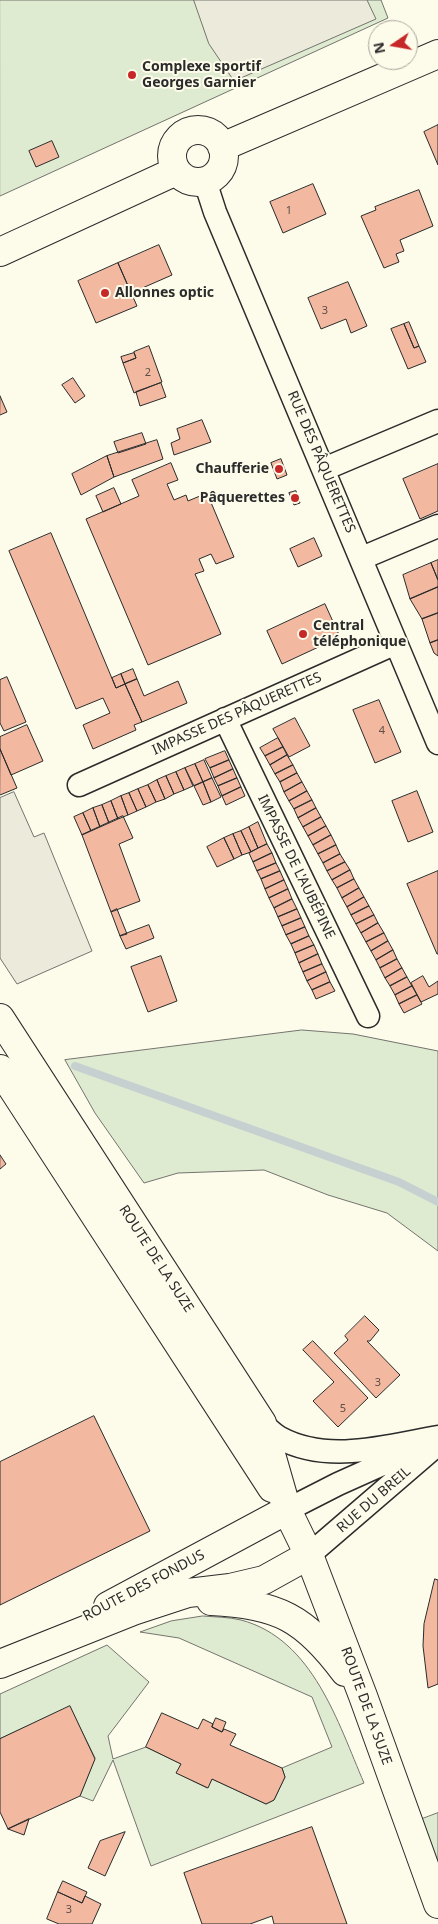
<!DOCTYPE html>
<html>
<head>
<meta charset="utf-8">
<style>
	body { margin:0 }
	#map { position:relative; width:438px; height:1924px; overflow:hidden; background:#fdfbea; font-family:"Noto Sans",sans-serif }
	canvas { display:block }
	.north { position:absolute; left:368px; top:20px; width:50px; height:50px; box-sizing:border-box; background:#fdfbea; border:1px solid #a9a89e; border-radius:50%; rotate:258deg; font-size:14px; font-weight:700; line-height:20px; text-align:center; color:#2b2b2b }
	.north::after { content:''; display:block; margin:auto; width:18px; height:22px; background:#c62828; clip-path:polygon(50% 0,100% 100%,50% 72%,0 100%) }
</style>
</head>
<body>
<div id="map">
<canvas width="438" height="1924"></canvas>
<div class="north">N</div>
</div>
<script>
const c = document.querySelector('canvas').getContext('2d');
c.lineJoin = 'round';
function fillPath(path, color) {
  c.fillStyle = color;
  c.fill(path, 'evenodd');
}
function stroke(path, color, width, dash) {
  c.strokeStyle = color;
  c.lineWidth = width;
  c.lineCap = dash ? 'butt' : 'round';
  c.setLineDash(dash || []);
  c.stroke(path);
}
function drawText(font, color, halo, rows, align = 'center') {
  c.font = font + ' "Noto Sans",sans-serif';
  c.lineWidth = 4;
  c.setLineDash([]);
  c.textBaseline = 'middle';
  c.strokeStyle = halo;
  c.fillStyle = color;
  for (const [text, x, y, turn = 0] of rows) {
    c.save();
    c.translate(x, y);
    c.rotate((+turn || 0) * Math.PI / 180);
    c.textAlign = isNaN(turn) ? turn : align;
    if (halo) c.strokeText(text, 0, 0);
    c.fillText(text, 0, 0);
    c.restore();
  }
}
const green = new Path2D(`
	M0 0H381L388 18 0 196Z
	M302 1030 353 1034 438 1051V1251L387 1213 328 1195 264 1170 178 1173 144 1183 95 1113 65 1060Z
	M203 1616C215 1617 229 1617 241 1620 313 1639 338 1723 364 1783L151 1866 113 1760 93 1801 80 1796 95 1758 70 1707 0 1739V1694L107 1645 149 1682 108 1736 113 1759 146 1747 181 1764 177 1773 207 1788 212 1779 266 1804 274 1800 285 1777 282 1768 332 1747 312 1697 179 1638 140 1632 171 1621Z
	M438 1813V1904L409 1824Z`);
const parking = new Path2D(`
	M194 0H367L376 19 234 81 209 44Z
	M14 792 34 837 44 833 92 951 17 984 0 958V798Z`);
const stream = new Path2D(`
	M75 1066 399 1182 438 1202`);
const building = new Path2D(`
	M438 125V165L424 132Z
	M52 141 59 157 36 167 29 151Z
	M313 184 326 214 283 233 270 202Z
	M419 190 433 226 400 240 404 251 396 254 399 262 384 268 361 216 376 210 375 207Z
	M159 245 172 275 131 293 118 263Z
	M118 263 137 306 96 323 78 281Z
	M348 282 367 326 351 333 346 319 321 329 308 298Z
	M409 322 419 346 414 348 404 324Z
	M404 324 414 348 419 346 426 362 408 369 391 329Z
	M149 346 162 382 134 393 123 363 136 358 134 352Z
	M134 353 136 358 123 363 121 357Z
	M73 378 85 396 75 403 62 385Z
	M161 383 166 397 140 406 136 392Z
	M0 396 7 412 0 415Z
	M202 420 211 442 174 455 171 443 180 439 177 429Z
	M142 433 146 444 118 453 114 442Z
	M157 440 163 459 114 477 107 456Z
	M107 456 114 477 81 495 72 474Z
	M281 459 287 475 277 479 271 463Z
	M171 463 178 480 167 484 174 500 186 495 188 501 207 493 234 557 216 564 211 554 199 559 204 571 195 574 221 634 148 665 86 519 139 496 132 480Z
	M438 464V511L420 519 403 479Z
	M114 488 121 504 103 512 96 496Z
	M296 491 300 503 294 505 289 493Z
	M51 533 116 688 125 684 142 722 134 725 136 730 93 749 83 725 110 713 103 698 76 709 9 551Z
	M314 538 322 556 298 567 290 549Z
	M438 560V580L431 563Z
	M431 563 438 580V587L410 599 403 575Z
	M438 587V613L422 619 410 599Z
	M325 604 340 637 282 664 267 631Z
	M438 613V640L430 643 422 619Z
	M438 640V656L434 653 430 643Z
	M133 669 137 679 125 684 121 674Z
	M121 674 125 684 116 688 112 678Z
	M7 677 26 722 4 731 0 723V680Z
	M137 679 144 696 178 681 187 703 142 722 125 684Z
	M379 700 401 752 375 763 353 710Z
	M295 718 310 746 289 757 273 729Z
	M27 725 43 761 11 775 0 749V737Z
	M278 738 283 747 265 756 260 748Z
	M283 747 287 755 270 765 265 756Z
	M0 749 17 788 0 795Z
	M225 751 229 760 210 768 205 759Z
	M287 755 293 765 275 774 270 765Z
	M204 760 212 778 203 782 195 764Z
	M229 760 233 769 214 778 210 768Z
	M195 764 203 782 194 786 185 768Z
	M293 765 297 773 280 782 275 774Z
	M185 768 193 786 184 790 176 772Z
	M233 769 237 778 218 786 214 778Z
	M176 772 184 790 174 794 166 776Z
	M297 773 302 782 284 792 280 782Z
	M166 776 174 794 165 799 157 780Z
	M212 778 221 797 211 802 203 782Z
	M237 778 241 787 222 796 218 786Z
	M157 780 165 799 156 802 148 785Z
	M203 782 211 802 203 805 194 786Z
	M302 782 307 791 289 801 284 792Z
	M148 785 156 802 146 807 138 789Z
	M241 787 245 796 226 805 222 796Z
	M138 789 146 807 137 811 129 793Z
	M307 791 312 800 294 809 289 801Z
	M417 791 433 832 408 842 392 801Z
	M129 793 137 811 128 815 121 796Z
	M121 796 128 815 118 819 111 801Z
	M312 800 316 808 298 818 294 809Z
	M111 801 118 819 109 823 102 805Z
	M102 805 109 823 100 827 93 808Z
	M93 808 100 827 91 831 83 813Z
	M316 808 321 817 303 827 298 818Z
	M83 813 91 831 82 835 74 817Z
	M123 816 133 838 119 844 140 901 111 912 82 835Z
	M321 817 326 826 308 836 303 827Z
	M258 822 267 844 258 848 249 827Z
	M326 826 331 835 313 845 308 836Z
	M249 827 258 848 251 852 241 831Z
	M241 831 251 852 242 855 233 834Z
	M233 834 242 855 234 859 224 838Z
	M331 835 336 845 318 854 313 845Z
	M224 838 234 859 217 867 207 847Z
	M267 844 272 853 253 862 249 853Z
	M336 845 340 854 323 863 318 854Z
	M272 853 276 863 257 871 253 862Z
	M340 854 345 862 327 871 323 863Z
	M345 862 350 870 332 880 327 871Z
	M276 863 280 871 261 879 257 871Z
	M350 870 354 879 337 888 332 880Z
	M280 871 284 880 265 889 261 879Z
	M438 871V954H437L407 884Z
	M354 879 359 888 342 898 337 888Z
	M284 880 288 889 269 898 265 889Z
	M359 888 364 897 347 907 342 898Z
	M288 889 292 899 274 908 269 898Z
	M364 897 369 906 351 915 347 907Z
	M292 899 297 909 278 917 274 908Z
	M369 906 374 915 356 924 351 915Z
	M117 909 127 934 120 936 111 912Z
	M297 909 301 918 282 926 278 917Z
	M374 915 378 923 361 933 356 924Z
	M301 918 305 927 286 935 282 926Z
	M378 923 384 933 366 942 361 933Z
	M149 925 154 938 126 949 120 936Z
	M305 927 309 936 291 944 286 935Z
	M384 933 388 941 371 951 366 942Z
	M309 936 314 945 295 953 291 944Z
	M388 941 393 950 376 960 371 951Z
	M314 945 318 954 299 963 295 953Z
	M393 950 397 959 380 968 376 960Z
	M318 954 322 964 303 972 299 963Z
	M161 956 177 1001 148 1012 131 967Z
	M397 959 402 968 385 978 380 968Z
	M322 964 326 972 307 981 303 972Z
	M402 968 407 977 390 986 385 978Z
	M326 972 330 982 312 990 307 981Z
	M423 976 429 987 438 981V994L421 1002 411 983Z
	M407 977 412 986 395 995 390 986Z
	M330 982 335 991 316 999 312 990Z
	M412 986 417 995 399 1004 395 995Z
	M417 995 422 1004 404 1013 399 1004Z
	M0 1155 6 1164 0 1169Z
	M365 1316 379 1330 370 1341H367L400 1375 376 1398 334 1353 348 1340 345 1336Z
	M313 1341 368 1398 338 1427 313 1401 334 1382 303 1350Z
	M94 1416 150 1531 0 1605V1462Z
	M435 1579 438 1580V1684L428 1688 423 1646 424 1624Z
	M70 1706 95 1759 80 1796 8 1829 0 1812V1739Z
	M162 1713 198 1729 203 1719 213 1724 212 1727 222 1732 224 1729 236 1734 230 1745 282 1768 285 1777 274 1800 266 1804 212 1779 208 1788 176 1773 181 1764 146 1747Z
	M216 1718 226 1722 222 1732 212 1727Z
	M29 1819 24 1835 8 1829Z
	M312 1827 347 1924H274L272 1916 250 1924H202L184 1873Z
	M125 1832 105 1876 88 1868 100 1841Z
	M63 1881 87 1892 82 1903 58 1892Z
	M58 1892 82 1903 85 1896 101 1904 92 1924H59L47 1919Z`);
const street = new Path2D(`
	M205 181 215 212 438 743
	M324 469 438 421
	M362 558 438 526
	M225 719 368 1016
	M79 785 396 643
	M262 1423C267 1428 273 1434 280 1438 328 1464 387 1446 438 1437
	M287 1510 338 1484 416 1449
	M309 1555 438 1444`);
const secondary = new Path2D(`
	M172 156a26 26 0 1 1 52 0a26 26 0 1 1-52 0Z
	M222 147 438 54
	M0 252 176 171
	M0 1018 262 1423 287 1510 309 1555 363 1696 438 1904
	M0 1069 272 1488
	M211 1601C278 1604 305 1618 345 1672
	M108 1606 287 1510
	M0 1664 133 1611 188 1593 230 1588 264 1580 309 1555`);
const markers = [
	[132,75,5,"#c62828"],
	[105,293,5,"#c62828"],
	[279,469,5,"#c62828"],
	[295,498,5,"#c62828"],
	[303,634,5,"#c62828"]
];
const numberNames = [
	["1",289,211],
	["3",325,311],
	["2",148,373],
	["4",382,731],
	["3",378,1383],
	["5",343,1409],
	["3",69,1910]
];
const poiNames = [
	["Complexe sportif",142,67],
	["Georges Garnier",142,83],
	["Allonnes optic",115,293],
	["Chaufferie",269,469,"right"],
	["Pâquerettes",285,498,"right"],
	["Central",313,626],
	["téléphonique",313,642]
];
const streetNames = [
	["RUE DES PÂQUERETTES",321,462,67],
	["IMPASSE DES PÂQUERETTES",237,714,-24],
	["IMPASSE DE L'AUBÉPINE",296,867,64],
	["ROUTE DE LA SUZE",156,1259,57],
	["RUE DU BREIL",374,1500,-41],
	["ROUTE DES FONDUS",144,1586,-28],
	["ROUTE DE LA SUZE",366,1706,70]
];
fillPath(green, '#deebd1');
stroke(green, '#74746e', 1);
fillPath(parking, '#eceadb');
stroke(parking, '#74746e', 1);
stroke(stream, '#c7d0d0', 8);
fillPath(building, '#f2b8a0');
stroke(building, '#2b2b2b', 1);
stroke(street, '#2b2b2b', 25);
stroke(secondary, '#2b2b2b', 30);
stroke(street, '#fdfbea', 22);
stroke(secondary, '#fdfbea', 28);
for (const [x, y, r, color] of markers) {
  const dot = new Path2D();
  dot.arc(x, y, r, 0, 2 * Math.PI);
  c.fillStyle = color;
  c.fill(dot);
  stroke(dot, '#fdfbea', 2);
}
drawText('11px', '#5d4e48', null, numberNames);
drawText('bold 14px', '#2b2b2b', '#fdfbea', poiNames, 'left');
drawText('14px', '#2b2b2b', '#fdfbea', streetNames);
</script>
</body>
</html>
